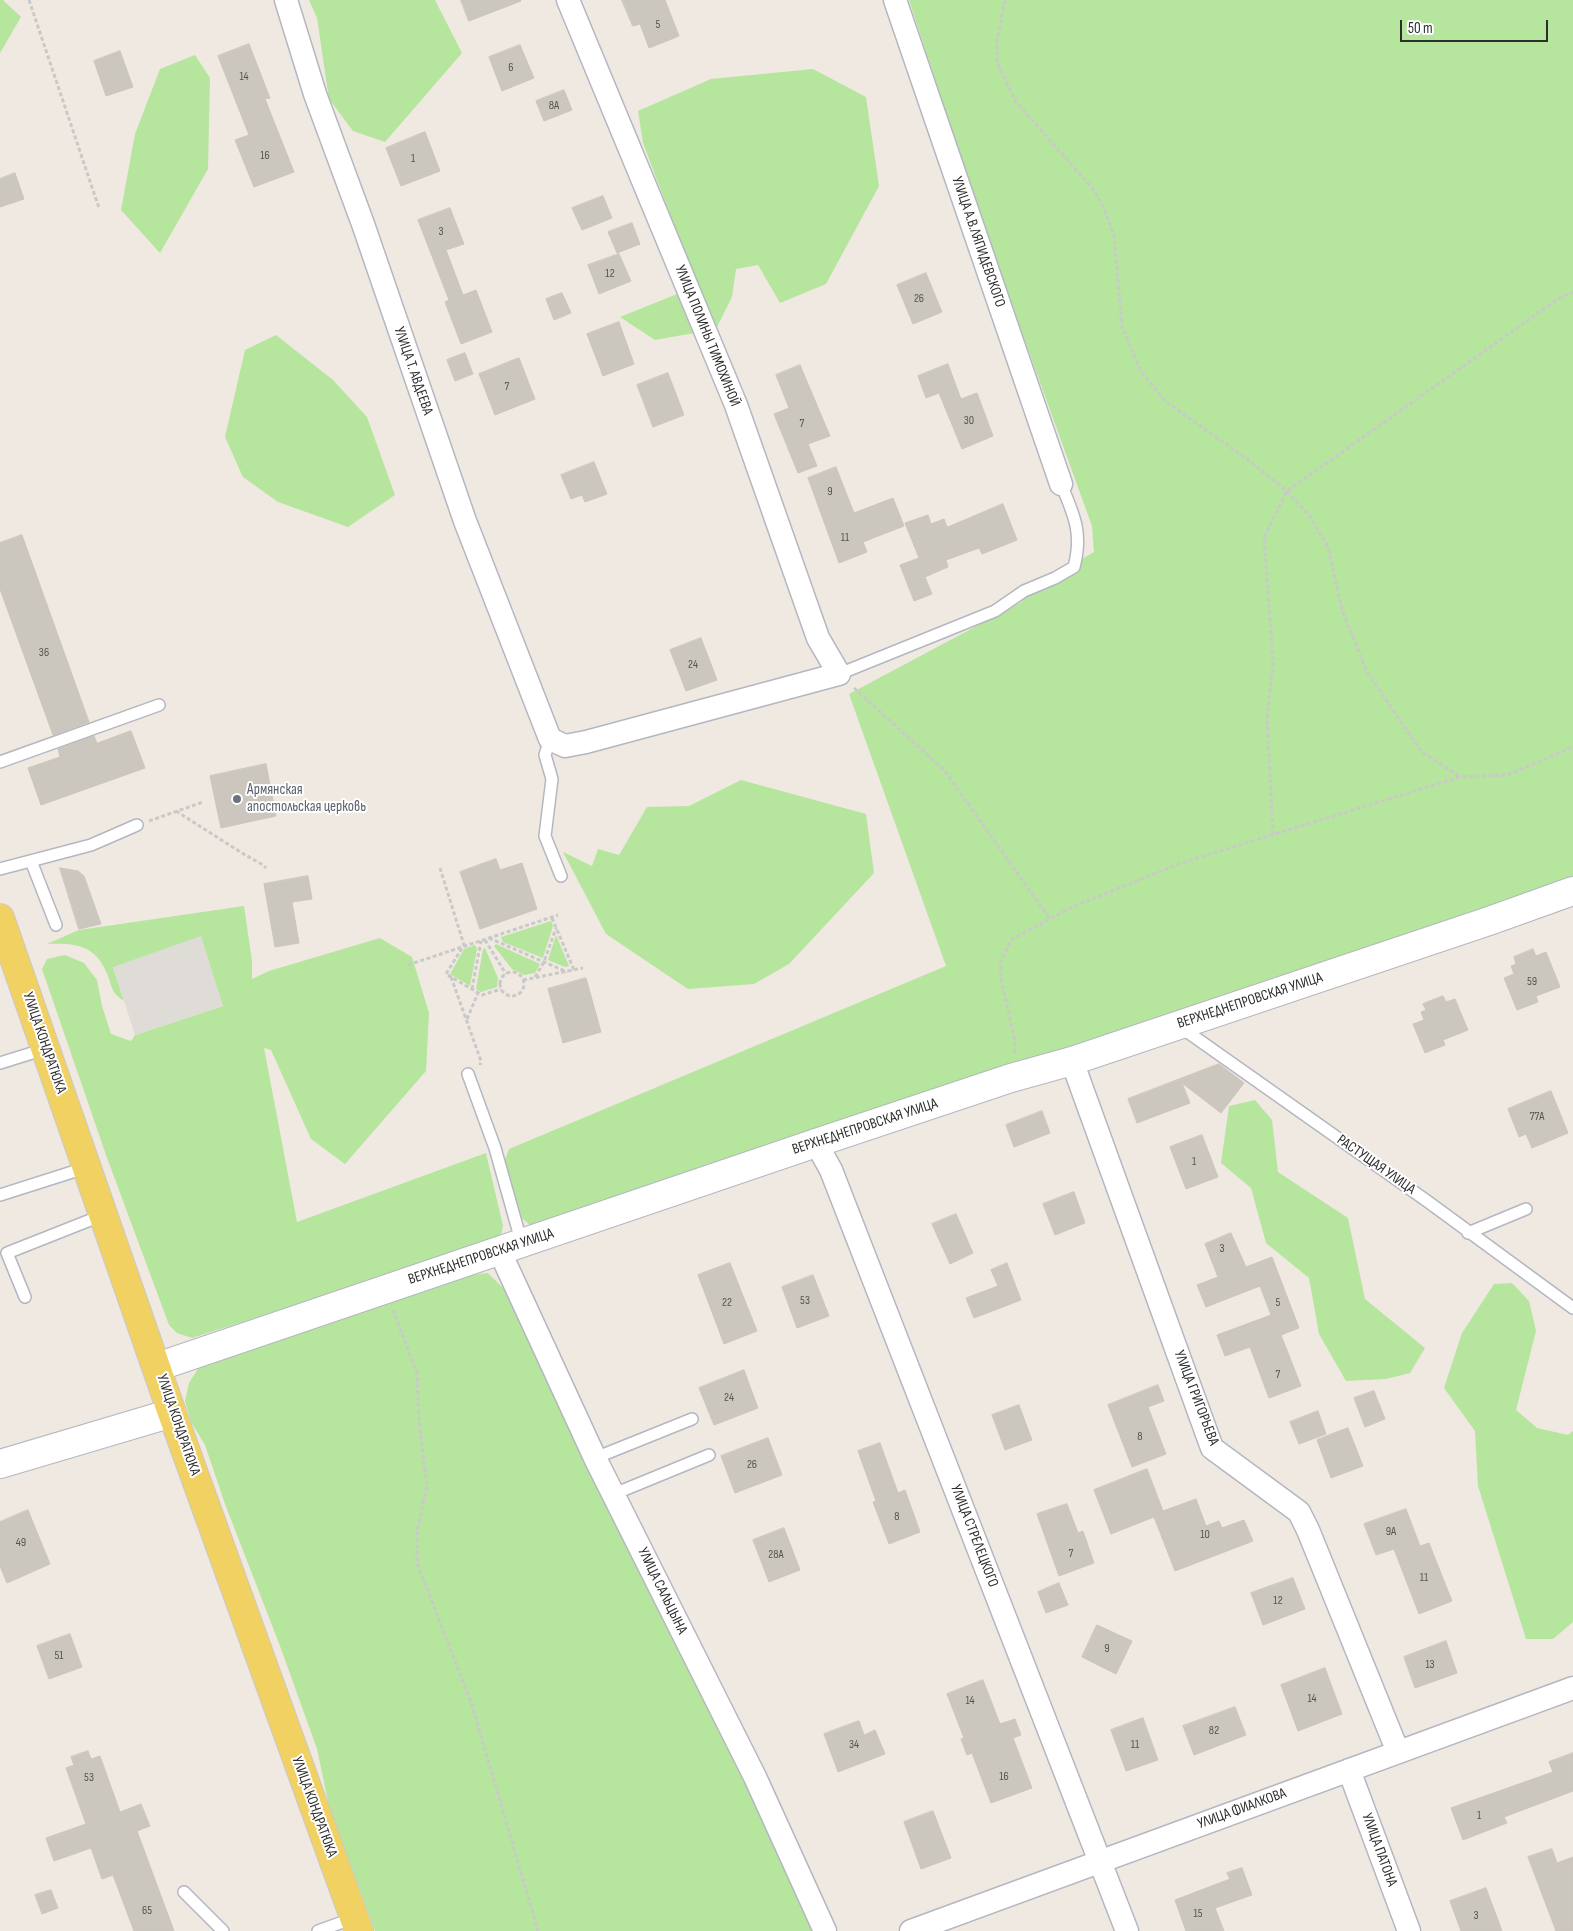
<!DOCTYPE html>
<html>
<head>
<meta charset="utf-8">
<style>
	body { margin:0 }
	#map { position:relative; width:1573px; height:1931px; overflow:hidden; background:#efe9e1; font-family:"Sofia Sans Condensed",sans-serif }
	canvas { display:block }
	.scale { position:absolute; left:1400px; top:20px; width:148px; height:22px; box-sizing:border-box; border:2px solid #2e2e2e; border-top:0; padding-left:6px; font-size:15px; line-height:18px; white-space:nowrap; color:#2e2e2e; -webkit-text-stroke:4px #fff; paint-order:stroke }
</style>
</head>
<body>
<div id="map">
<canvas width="1573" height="1931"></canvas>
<div class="scale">50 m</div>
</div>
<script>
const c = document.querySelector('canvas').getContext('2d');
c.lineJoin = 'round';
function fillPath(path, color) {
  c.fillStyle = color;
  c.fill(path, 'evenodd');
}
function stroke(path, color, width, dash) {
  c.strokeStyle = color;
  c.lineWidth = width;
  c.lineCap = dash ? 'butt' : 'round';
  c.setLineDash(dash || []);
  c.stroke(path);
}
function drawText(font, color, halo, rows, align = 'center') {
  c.font = font + ' "Sofia Sans Condensed",sans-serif';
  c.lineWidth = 4;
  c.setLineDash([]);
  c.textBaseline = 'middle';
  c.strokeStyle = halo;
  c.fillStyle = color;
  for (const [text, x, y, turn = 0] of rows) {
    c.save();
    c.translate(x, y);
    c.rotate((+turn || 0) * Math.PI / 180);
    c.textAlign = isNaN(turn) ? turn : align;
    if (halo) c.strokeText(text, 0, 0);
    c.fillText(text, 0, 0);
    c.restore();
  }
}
const green = new Path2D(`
	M0 0H3L21 17 0 53Z
	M309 0H435L462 53 385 142 353 131 329 99 317 18Z
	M909 0H1573V879L533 1228 522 1218 505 1160 509 1149 946 966 849 694 1020 603 1045 580 1094 552 1092 526 986 233Z
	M195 55 210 78 208 169 160 253 121 210 135 134 160 69Z
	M813 69 866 97 879 186 826 284 780 303 758 265 736 269 732 297 716 329 655 340 620 317 697 286 643 143 638 111 711 79Z
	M276 335 333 380 367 417 395 495 348 527 278 502 243 477 225 437 245 350Z
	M741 780 866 814 874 873 789 964 754 984 688 989 606 934 563 852 592 866 598 849 619 855 647 807 689 806Z
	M244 906 252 961V979L269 971 380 938 412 957 429 1013 426 1071 345 1164 311 1139 271 1050 264 1048 297 1222 486 1153 503 1226 501 1235 494 1242 192 1338 177 1333 169 1325 106 1155 42 969 47 959 65 955 84 963 97 980 102 1006 111 1034 131 1041 135 1035 223 1006 113 967 124 1001C111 992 113 990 108 976 96 945 77 943 47 944L79 930Z
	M551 921 553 926 543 958 503 942 501 937Z
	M556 935 569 966 565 967 548 960Z
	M496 944 540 964 535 973 524 975 512 969 494 946Z
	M475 945 477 949 470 986 450 974 464 949Z
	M485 948 498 978 497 987 481 992 476 989 483 949Z
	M1255 1100 1272 1120 1278 1172 1348 1218 1365 1299 1425 1348 1410 1373 1386 1379 1346 1381 1319 1334 1309 1278 1266 1243 1251 1188 1221 1163 1229 1106Z
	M488 1273 507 1292 817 1931H375L329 1806 317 1749 280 1646 225 1504 205 1445 191 1422 185 1401 189 1383 201 1364 470 1275Z
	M1512 1283 1529 1301 1536 1331 1516 1410 1537 1428 1568 1435 1573 1431V1622L1553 1639H1526L1478 1486 1475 1431 1444 1388 1462 1333 1494 1284Z`);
const plaza = new Path2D(`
	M201 936 223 1006 135 1035 113 967Z`);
const building = new Path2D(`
	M461 0H520L521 1 469 21Z
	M622 0H665L679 36 649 48 640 24 633 26Z
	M249 44 270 98 265 99 294 172 254 187 235 140 249 135 218 56Z
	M520 45 534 78 502 91 489 57Z
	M120 51 133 87 106 96 94 61Z
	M564 90 572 110 544 121 536 101Z
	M425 132 440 171 401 186 386 148Z
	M15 173 24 199 0 207V179Z
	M603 196 612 218 582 230 572 208Z
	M450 208 464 244 446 250 463 295 476 290 492 332 461 344 445 302 449 300 418 220Z
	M632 223 640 244 617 253 608 232Z
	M619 254 631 281 599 294 588 265Z
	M926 273 942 312 913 324 897 285Z
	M562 293 571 313 554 320 546 299Z
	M619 322 634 364 603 376 587 334Z
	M465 353 473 374 455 381 447 360Z
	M519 358 535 399 495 415 479 374Z
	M948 364 961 399 977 393 993 436 962 449 939 393 926 398 918 376Z
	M800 365 830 436 808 444 817 466 798 473 774 414 789 408 776 375Z
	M668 373 684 415 653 427 637 385Z
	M594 462 607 494 585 502 582 495 571 499 561 475Z
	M836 467 854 513 893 498 904 526 863 542 867 552 839 563 808 478Z
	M1003 504 1017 540 982 554 979 548 946 560 948 567 925 577 932 594 914 601 900 565 919 558 905 523 928 515 931 524 944 519 947 527Z
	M22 535 89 722 53 735 0 589V543Z
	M701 638 717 680 686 691 670 650Z
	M131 731 145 768 41 805 28 768 60 757 58 749 94 736 97 743Z
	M266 764 276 816 221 828 210 776Z
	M496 859 500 870 522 863 537 909 480 929 460 872Z
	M60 868 78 871 84 876 101 924 79 929Z
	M308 876 312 899 292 902 299 943 275 947 264 884Z
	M1533 949 1536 956 1546 952 1560 987 1536 996 1538 1002 1517 1010 1504 978 1514 974 1511 966 1516 964 1514 957Z
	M586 978 601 1032 563 1043 548 989Z
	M1443 996 1446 1002 1455 999 1468 1030 1443 1040 1445 1045 1425 1053 1413 1024 1424 1020 1421 1012 1426 1010 1423 1004Z
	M1219 1064 1244 1083 1221 1113 1182 1083 1190 1103 1137 1123 1128 1099Z
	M1551 1091 1568 1133 1532 1148 1526 1134 1519 1137 1508 1109Z
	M1042 1111 1050 1133 1014 1147 1006 1125Z
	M1202 1135 1218 1177 1186 1189 1170 1147Z
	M1074 1192 1085 1223 1055 1235 1043 1204Z
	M956 1214 973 1253 950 1264 932 1224Z
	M1231 1233 1246 1267 1272 1257 1299 1328 1281 1335 1301 1386 1269 1398 1250 1347 1225 1356 1217 1335 1271 1315 1260 1286 1206 1307 1197 1285 1218 1277 1205 1244Z
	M730 1263 757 1331 724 1344 698 1275Z
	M1007 1263 1021 1300 974 1318 966 1298 998 1286 991 1270Z
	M813 1275 829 1316 797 1328 782 1287Z
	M744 1370 758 1408 714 1425 699 1388Z
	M1158 1385 1164 1401 1148 1407 1166 1454 1132 1467 1108 1405Z
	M1374 1391 1385 1419 1365 1427 1354 1398Z
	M1019 1405 1032 1440 1005 1450 992 1415Z
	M1318 1411 1326 1434 1299 1444 1290 1422Z
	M1348 1428 1363 1466 1331 1478 1317 1440Z
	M768 1438 782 1475 735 1493 721 1456Z
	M880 1443 898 1493 905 1490 920 1532 889 1544 873 1502 876 1501 858 1451Z
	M1147 1469 1163 1511 1196 1499 1206 1526 1219 1521 1222 1528 1244 1520 1253 1541 1175 1571 1154 1517 1111 1534 1094 1490Z
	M1067 1504 1078 1533 1083 1531 1094 1563 1059 1576 1037 1514Z
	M1406 1509 1420 1546 1429 1543 1452 1601 1419 1614 1394 1549 1376 1555 1364 1524Z
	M28 1510 50 1564 7 1583 0 1566V1522Z
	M784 1528 800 1570 769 1582 753 1540Z
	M1293 1578 1305 1609 1263 1625 1251 1593Z
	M1059 1583 1068 1605 1046 1613 1038 1592Z
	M1097 1625 1132 1641 1116 1674 1082 1657Z
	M70 1634 82 1667 49 1679 37 1646Z
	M1446 1641 1457 1673 1415 1688 1404 1657Z
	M1325 1668 1342 1714 1298 1731 1281 1685Z
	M983 1680 1000 1724 1015 1719 1021 1735 1013 1738 1032 1788 991 1803 972 1753 967 1755 961 1739 964 1738 947 1694Z
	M1235 1707 1246 1735 1194 1755 1183 1726Z
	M1143 1718 1158 1760 1126 1771 1111 1730Z
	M859 1721 864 1735 875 1730 885 1754 838 1772 824 1734Z
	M88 1751 91 1759 100 1756 120 1812 141 1804 150 1826 137 1831 174 1931H134L113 1875 102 1879 91 1848 54 1861 46 1838 86 1824 66 1768 74 1765 71 1757Z
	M1573 1753V1791L1504 1817 1507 1823 1463 1840 1451 1808 1553 1772 1549 1762Z
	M933 1811 951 1858 921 1869 904 1822Z
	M1552 1849 1557 1863 1573 1857V1931H1556L1528 1857Z
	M1242 1868 1252 1895 1215 1908 1224 1931H1186L1175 1900 1230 1879 1227 1873Z
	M1486 1888 1502 1931H1461L1450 1901Z
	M51 1890 58 1908 42 1914 35 1895Z`);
const path = new Path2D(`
	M29 0 99 208
	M1005 0 997 42V62L1016 102 1093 189 1104 208 1114 235 1122 326 1140 370 1165 401 1247 459 1287 491 1310 516 1328 547 1342 610 1367 672 1421 751 1460 777
	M854 688 944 770 1050 919
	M176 811 242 853 263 865 266 868
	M149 821 203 802
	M1273 835 1267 720 1273 662 1264 537 1287 491 1558 299 1573 292
	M440 868 464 945 446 974 482 995 501 989
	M552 918 574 970
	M489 938 567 972
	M485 940 506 974
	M408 965 558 915
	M500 984a12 12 0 1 1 24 0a12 12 0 1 1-24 0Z
	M451 977 481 1061 480 1065
	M535 977 544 962 556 928
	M523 980 583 968
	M472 989 481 941
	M467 1019 478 993
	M1015 1053 1014 1037 1001 978 1000 963 1011 940 1070 908 1181 863 1460 777 1507 775 1573 747
	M393 1310 417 1373 419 1422 427 1485 417 1532V1563L472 1705 538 1931`);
const lane = new Path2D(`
	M839 674 995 611 1024 591 1055 578 1074 567C1083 533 1074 515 1061 484
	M550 739 545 755 552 779 545 836 561 876
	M0 762 159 705
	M31 861 56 925
	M0 869 91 845 137 825
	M1179 1026 1427 1201 1573 1308
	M0 1063 45 1049
	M468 1074 495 1148 522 1244
	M0 1195 88 1167
	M1468 1233 1526 1209
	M25 1297 7 1253 103 1215
	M595 1458 692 1419
	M614 1494 709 1455
	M184 1892 223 1931
	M318 1931 354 1918`);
const street = new Path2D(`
	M286 0 315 94 363 224 465 521 550 739 565 746 586 742 839 674 818 638 736 405 568 0
	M895 0 1061 484
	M1072 1061 1212 1448 1299 1512 1308 1530 1398 1752
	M816 1143 831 1170 1127 1931
	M500 1252 595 1458 755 1777 825 1931
	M1349 1770 1409 1931
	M911 1931 1573 1688`);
const secondary = new Path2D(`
	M157 1367 816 1143 1011 1078 1072 1061 1489 921 1573 891
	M0 1464 172 1413`);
const primary = new Path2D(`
	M0 918 172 1413 359 1931`);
const markers = [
	[237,799,5,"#6b7280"]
];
const numberNames = [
	["5",658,25],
	["6",511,68],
	["14",244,77],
	["8А",554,106],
	["16",265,156],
	["1",413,159],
	["3",441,232],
	["12",610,274],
	["26",919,299],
	["7",507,387],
	["30",969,421],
	["7",802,424],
	["9",830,492],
	["11",845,538],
	["36",44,653],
	["24",693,665],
	["59",1532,982],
	["77А",1537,1117],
	["1",1194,1162],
	["3",1222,1249],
	["53",805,1301],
	["22",727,1303],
	["5",1278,1303],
	["7",1278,1375],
	["24",729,1398],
	["8",1140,1437],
	["26",752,1465],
	["8",897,1517],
	["9А",1391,1532],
	["10",1205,1535],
	["49",21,1543],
	["7",1071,1554],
	["28А",776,1555],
	["11",1424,1578],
	["12",1278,1601],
	["9",1107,1649],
	["51",59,1656],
	["13",1430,1665],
	["14",1312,1699],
	["14",970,1701],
	["82",1214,1731],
	["34",854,1745],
	["11",1135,1745],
	["16",1004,1777],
	["53",89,1778],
	["1",1479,1816],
	["65",147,1911],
	["15",1198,1914],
	["3",1476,1916]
];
const streetNames = [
	["УЛИЦА А.В.ЛЯПИДЕВСКОГО",978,242,71],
	["УЛИЦА ПОЛИНЫ ТИМОХИНОЙ",707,336,68],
	["УЛИЦА Т. АВДЕЕВА",413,371,71],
	["ВЕРХНЕДНЕПРОВСКАЯ УЛИЦА",1250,1001,-18],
	["УЛИЦА КОНДРАТЮКА",44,1043,71],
	["ВЕРХНЕДНЕПРОВСКАЯ УЛИЦА",865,1127,-18],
	["РАСТУЩАЯ УЛИЦА",1376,1165,35],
	["ВЕРХНЕДНЕПРОВСКАЯ УЛИЦА",481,1257,-18],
	["УЛИЦА ГРИГОРЬЕВА",1196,1398,69],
	["УЛИЦА КОНДРАТЮКА",178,1425,71],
	["УЛИЦА СТРЕЛЕЦКОГО",974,1536,69],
	["УЛИЦА САЛЬЦЫНА",662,1591,64],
	["УЛИЦА КОНДРАТЮКА",314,1807,70],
	["УЛИЦА ФИАЛКОВА",1242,1809,-20],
	["УЛИЦА ПАТОНА",1379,1850,70]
];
const worshipNames = [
	["Армянская",247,790],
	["апостольская церковь",247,807]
];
fillPath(green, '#b6e59e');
fillPath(plaza, '#dfdcd8');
fillPath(building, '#cbc7bf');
stroke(building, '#cbc5ba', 1);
stroke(lane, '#b4b7c1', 14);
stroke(street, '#b4b7c1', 25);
stroke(secondary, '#b4b7c1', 30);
stroke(primary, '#c9c9c9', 30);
stroke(path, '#c9c9c9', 3, [4, 2.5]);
stroke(lane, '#fff', 11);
stroke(street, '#fff', 22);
stroke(secondary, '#fff', 28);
stroke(primary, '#f2d163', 28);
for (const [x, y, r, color] of markers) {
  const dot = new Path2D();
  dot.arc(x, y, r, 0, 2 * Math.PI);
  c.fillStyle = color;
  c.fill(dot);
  stroke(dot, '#fff', 2);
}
drawText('12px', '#555452', null, numberNames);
drawText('15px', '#2e2e2e', '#fff', streetNames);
drawText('15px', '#5b616d', '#fff', worshipNames, 'left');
</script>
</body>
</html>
